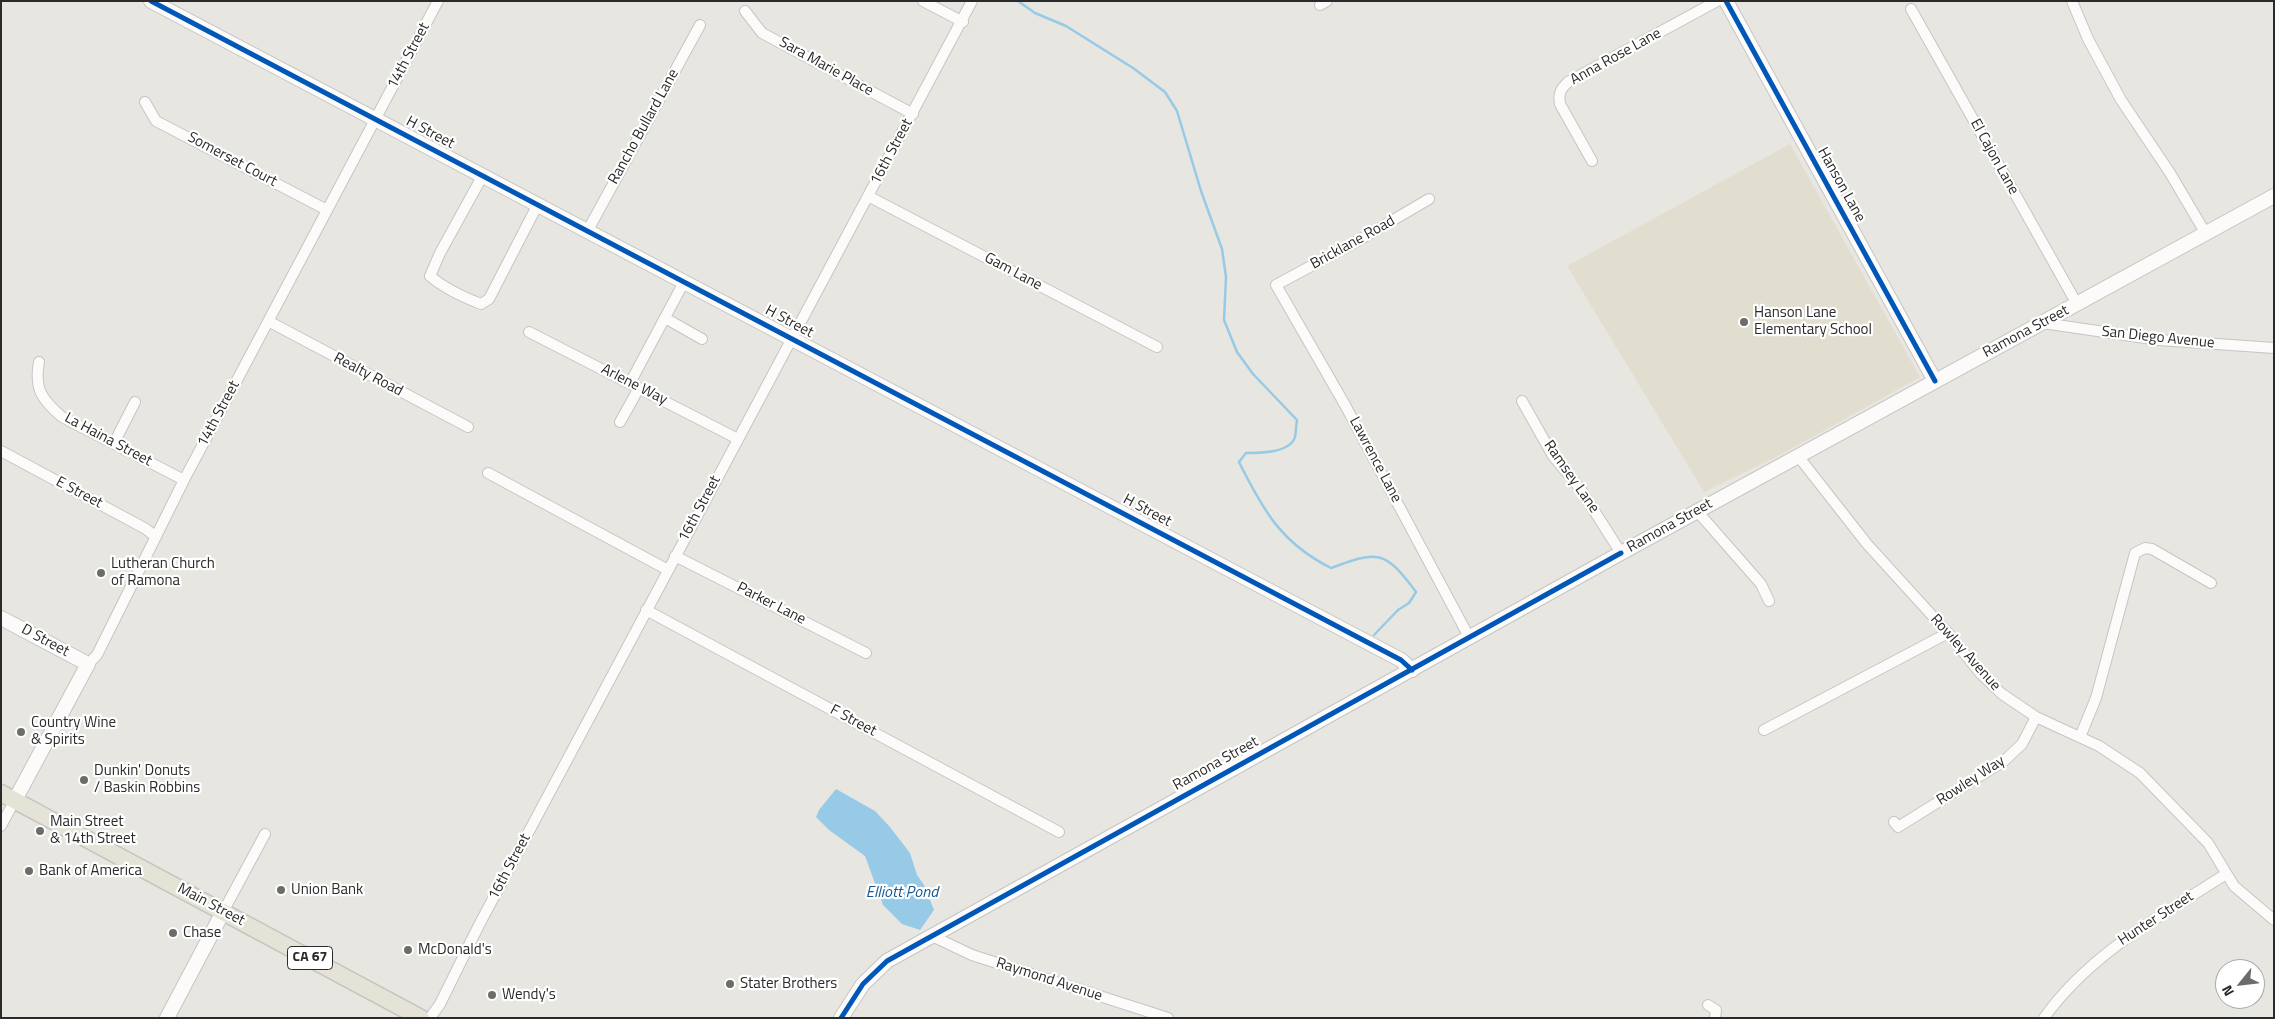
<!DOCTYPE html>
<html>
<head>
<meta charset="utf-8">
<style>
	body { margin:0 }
	#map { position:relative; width:2275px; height:1019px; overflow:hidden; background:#e8e6e0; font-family:"Titillium Web",sans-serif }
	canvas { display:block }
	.frame { position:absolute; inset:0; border:2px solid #2a2a2a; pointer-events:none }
	.north { position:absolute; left:2215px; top:959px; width:50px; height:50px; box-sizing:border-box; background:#fff; border:1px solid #aaa; border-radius:50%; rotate:241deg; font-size:14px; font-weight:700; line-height:20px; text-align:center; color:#2a2a2a }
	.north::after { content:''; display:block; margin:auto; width:18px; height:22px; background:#6c6c6a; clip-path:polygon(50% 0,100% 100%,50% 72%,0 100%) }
</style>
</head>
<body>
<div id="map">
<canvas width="2275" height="1019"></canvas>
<div class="frame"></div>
<div class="north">N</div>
</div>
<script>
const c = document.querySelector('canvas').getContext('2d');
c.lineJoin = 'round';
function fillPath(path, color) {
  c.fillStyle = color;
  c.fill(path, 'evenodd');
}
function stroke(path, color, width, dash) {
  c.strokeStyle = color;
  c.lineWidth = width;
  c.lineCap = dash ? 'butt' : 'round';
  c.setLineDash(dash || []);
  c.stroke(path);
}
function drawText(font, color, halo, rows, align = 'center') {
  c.font = font + ' "Titillium Web",sans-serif';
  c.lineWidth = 4.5;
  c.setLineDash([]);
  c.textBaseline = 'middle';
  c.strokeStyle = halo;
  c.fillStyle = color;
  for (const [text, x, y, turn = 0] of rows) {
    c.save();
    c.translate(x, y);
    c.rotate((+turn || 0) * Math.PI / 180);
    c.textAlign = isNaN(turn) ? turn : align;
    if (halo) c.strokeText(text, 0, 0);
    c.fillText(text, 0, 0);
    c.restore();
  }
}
const education = new Path2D(`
	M1790 144 1920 377 1780 455 1704 492 1567 266Z`);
const water = new Path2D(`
	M836 789 875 811 890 827 910 853 917 875 924 885 934 910 920 930 902 924 883 905 865 856 829 830 816 817 819 810Z`);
const stream = new Path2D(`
	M1018 1 1035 13 1066 26 1133 68 1165 92 1177 111 1201 191 1222 249 1226 277 1224 320 1237 352 1253 374 1297 420C1296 426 1296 432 1295 437 1290 453 1260 453 1246 453L1239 462C1263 510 1281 543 1331 568 1378 551 1384 549 1416 592L1409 603 1398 610 1374 635`);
const street = new Path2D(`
	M923 1 963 22
	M2072 1 2088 39 2121 100 2170 173 2206 234
	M1320 5 1327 1
	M1911 9 2077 304
	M745 11 762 33 913 114
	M145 102 156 121 327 210
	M1592 161 1560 104C1558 93 1561 89 1568 82L1717 1
	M483 175 440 253 430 276C445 289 463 297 481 304L489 299 538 204
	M868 196 1157 347
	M1429 199 1361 239 1276 285 1345 405 1469 637
	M588 230 700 25
	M665 318 702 339
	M268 321 468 427
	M2043 323 2159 340 2274 348
	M529 332 738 439
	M39 362C34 389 42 400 62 417L184 480
	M630 383 684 282
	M1522 401 1553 456 1579 487 1621 553
	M620 422 639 388
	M114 443 135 402
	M1 451 146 529 156 537
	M1798 456 1867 544 1948 633 1981 674 2002 694 2036 717 2099 746 2140 773 2208 843 2234 886 2274 920
	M488 473 668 570
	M1697 511 1761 584 1769 601
	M675 556 866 653
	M646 610 1059 832
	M88 664 97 655 184 480 438 1
	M1764 730 1948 633
	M2080 737 2096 698 2135 553 2145 548 2152 549 2211 583
	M1894 822 1898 827 2004 761 2022 744 2036 717
	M1 826 15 800
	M223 912 265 834
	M932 936 972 955 1168 1018
	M1708 1005 1716 1010 1715 1018
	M430 1018 440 1004 479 925 972 1
	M2044 1018C2090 953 2161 916 2226 874`);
const secondary = new Path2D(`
	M151 1 1401 660 1412 670
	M1726 1 1935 381
	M1 618 88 664 15 800
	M167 1018 223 912
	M841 1018 863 984 887 961 1621 553 2274 196`);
const primary = new Path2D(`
	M1 793 421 1018`);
const cycleway = new Path2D(`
	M151 1 1401 660 1412 670
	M1726 1 1935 381
	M841 1018 863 984 887 961 1621 553`);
const markers = [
	[1744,322,5,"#6c6c6a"],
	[101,573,5,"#6c6c6a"],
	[21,732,5,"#6c6c6a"],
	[84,780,5,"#6c6c6a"],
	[40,831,5,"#6c6c6a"],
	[29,871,5,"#6c6c6a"],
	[281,890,5,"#6c6c6a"],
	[173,933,5,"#6c6c6a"],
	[408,950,5,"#6c6c6a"],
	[730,984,5,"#6c6c6a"],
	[492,995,5,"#6c6c6a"]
];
const shields = [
	[310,958,45]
];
const shieldNames = [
	["CA 67",310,958]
];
const streetNames = [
	["14th Street",409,56,-62],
	["Anna Rose Lane",1616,57,-29],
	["Sara Marie Place",826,67,29],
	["Rancho Bullard Lane",644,127,-61],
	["H Street",430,133,28],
	["16th Street",892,152,-62],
	["El Cajon Lane",1994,157,61],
	["Somerset Court",232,160,28],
	["Hanson Lane",1841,185,61],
	["Bricklane Road",1353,243,-29],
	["Gam Lane",1013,272,28],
	["H Street",789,322,28],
	["Ramona Street",2026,332,-28],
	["San Diego Avenue",2158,338,6],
	["Realty Road",368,375,28],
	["Arlene Way",634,385,27],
	["14th Street",219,414,-62],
	["La Haina Street",108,440,28],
	["Lawrence Lane",1375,460,62],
	["Ramsey Lane",1571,477,55],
	["E Street",79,493,28],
	["16th Street",700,509,-62],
	["H Street",1147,511,28],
	["Ramona Street",1670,526,-29],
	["Parker Lane",771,604,27],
	["D Street",45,641,28],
	["Rowley Avenue",1965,653,48],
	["F Street",853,721,28],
	["Ramona Street",1216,764,-29],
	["Rowley Way",1971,781,-33],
	["16th Street",510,867,-62],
	["Main Street",211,905,28],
	["Hunter Street",2156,919,-33],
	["Raymond Avenue",1049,980,18]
];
const poiNames = [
	["Hanson Lane",1754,313],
	["Elementary School",1754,330],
	["Lutheran Church",111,564],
	["of Ramona",111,581],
	["Country Wine",31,723],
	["& Spirits",31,740],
	["Dunkin' Donuts",94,771],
	["/ Baskin Robbins",94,788],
	["Main Street",50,822],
	["& 14th Street",50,839],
	["Bank of America",39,871],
	["Union Bank",291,890],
	["Chase",183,933],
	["McDonald's",418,950],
	["Stater Brothers",740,984],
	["Wendy's",502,995]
];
const waterNames = [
	["Elliott Pond",902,893]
];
fillPath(education, '#e2decf');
fillPath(water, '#97cae6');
stroke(stream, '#97cae6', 2.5);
stroke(street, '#c5c5c5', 12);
stroke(secondary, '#c5c5c5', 16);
stroke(primary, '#c4c4c1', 19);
stroke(street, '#fcfbfa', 10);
stroke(secondary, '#fcfbfa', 14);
stroke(primary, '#e5e3d5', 16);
stroke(cycleway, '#0057b8', 5);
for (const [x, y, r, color] of markers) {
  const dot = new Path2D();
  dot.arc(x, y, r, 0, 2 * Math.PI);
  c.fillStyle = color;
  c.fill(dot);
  stroke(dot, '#fff', 2);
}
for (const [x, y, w] of shields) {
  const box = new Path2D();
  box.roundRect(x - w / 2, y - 11.5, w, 23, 4);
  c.fillStyle = '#fff';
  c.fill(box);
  stroke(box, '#2a2a2a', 1);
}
drawText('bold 14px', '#2a2a2a', null, shieldNames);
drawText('15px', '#2a2a2a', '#fff', streetNames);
drawText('15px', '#2a2a2a', '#fff', poiNames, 'left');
drawText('italic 16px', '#145b95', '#fff', waterNames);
</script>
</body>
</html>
